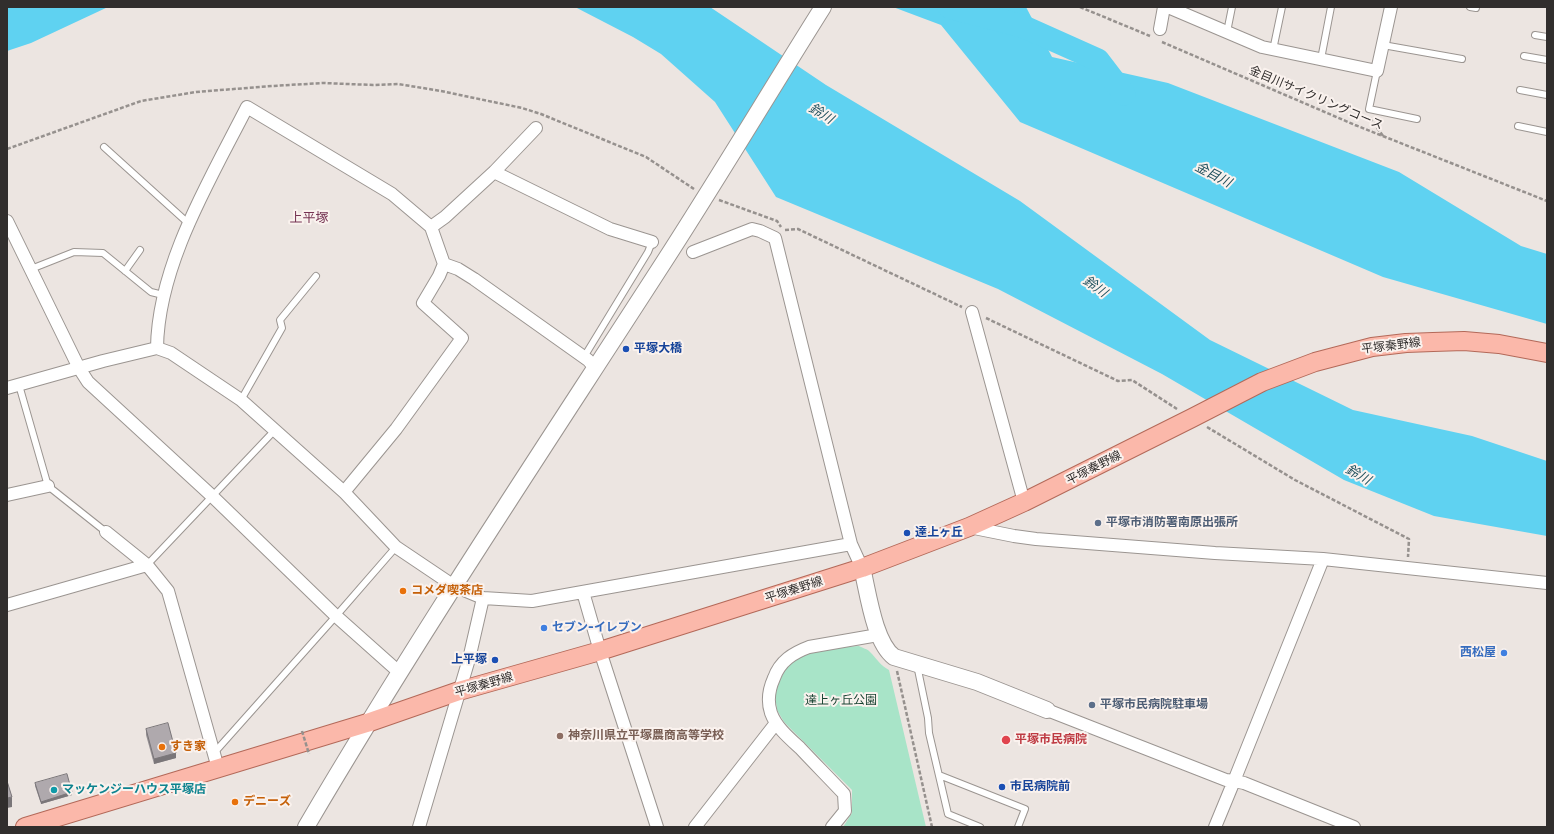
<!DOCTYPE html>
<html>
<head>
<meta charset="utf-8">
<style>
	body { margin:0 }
	#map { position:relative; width:1554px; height:834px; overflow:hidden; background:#ece5e1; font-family:Rubik,sans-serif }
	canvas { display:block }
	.frame { position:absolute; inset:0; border:8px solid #312e2d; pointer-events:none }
</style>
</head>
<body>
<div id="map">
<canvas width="1554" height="834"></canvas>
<div class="frame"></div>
</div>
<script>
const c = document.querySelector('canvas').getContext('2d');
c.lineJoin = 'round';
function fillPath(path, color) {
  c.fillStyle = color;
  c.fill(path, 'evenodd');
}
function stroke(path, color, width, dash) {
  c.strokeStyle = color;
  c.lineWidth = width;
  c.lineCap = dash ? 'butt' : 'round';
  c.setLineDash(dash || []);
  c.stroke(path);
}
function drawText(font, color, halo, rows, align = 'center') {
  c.font = font + ' Rubik,"Noto Sans JP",sans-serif';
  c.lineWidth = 4;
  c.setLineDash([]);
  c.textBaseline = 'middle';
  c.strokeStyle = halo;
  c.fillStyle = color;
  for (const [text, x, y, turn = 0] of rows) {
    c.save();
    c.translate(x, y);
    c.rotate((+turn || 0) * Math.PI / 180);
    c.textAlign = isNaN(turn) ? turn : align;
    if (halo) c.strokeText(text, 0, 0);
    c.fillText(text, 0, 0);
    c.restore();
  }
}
const green = new Path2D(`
	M859 646C862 648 868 649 870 652 877 659 881 666 889 670L926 827H843L852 813V790L784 722 777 710 775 695 780 680 788 665 798 656 828 648Z`);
const water = new Path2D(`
	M7 7H108L31 43 7 51Z
	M575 7H710L826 85 1020 201 1210 340 1353 410 1472 436 1547 461V536L1434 516 1344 480 1162 374 998 289 776 197 715 102 661 54 633 37Z
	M893 7H1026L1052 57 1168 83 1399 172 1521 246 1547 254V324L1383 277 1020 122 941 25Z`);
const river = new Path2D(`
	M949 7 1022 26 1098 60 1124 94`);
const path = new Path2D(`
	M1080 7 1150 36
	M1162 42 1355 125 1547 201
	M1370 118 1383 136
	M7 149 141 101 196 92 272 86 323 83 373 85 398 84 441 91 522 108 541 114 646 157 694 189
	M719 200 777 221 781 227
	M785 230 798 229 962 307
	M986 318 1118 381 1132 380 1177 409
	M1207 427 1295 480 1409 539 1408 557
	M897 671 932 827`);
const lane = new Path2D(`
	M1470 7 1476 8
	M1227 32 1232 7
	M1535 35 1547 37
	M1383 45 1462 59
	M1273 50 1282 7
	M1524 56 1547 60
	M1321 59 1331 7
	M1377 71 1369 109 1417 119
	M1520 90 1547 95
	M1518 126 1547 132
	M104 147 188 223
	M31 269 74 252 103 253 151 292 163 295
	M125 271 140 250
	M584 357 648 252 652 242
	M19 385 48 486 106 532
	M241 400 282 328 280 320 316 276
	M147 565 275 430
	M917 665 928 718 929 733 948 814 980 827
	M214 753 336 616 396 547
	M939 775 1025 809 1018 827`);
const street = new Path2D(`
	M1168 7 1262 47 1377 71 1391 7
	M1160 29 1164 7
	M494 172 610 229 652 242
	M7 221 79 368 88 382 212 496 336 616 400 673
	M431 227 445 217 494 172 536 128
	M693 252 752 229 760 231 775 238 851 544
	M444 264 458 269 474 279 588 360 595 368
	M972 312 1024 502
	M157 348C158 265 210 180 247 107L392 194 431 227 444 264 439 276 423 303 462 338 396 429 344 492
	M7 388 103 361 157 348 171 353 241 400 344 492 396 547 454 586 483 598 532 601 851 544 862 568
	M7 495 48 486
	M969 527 1014 536 1036 539 1215 553 1323 559 1547 583
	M106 532 147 565 168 591 218 768
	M1323 559 1234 781 1244 783 1354 827
	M583 592 600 651 657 827
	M7 605 147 565
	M1047 710 1226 780 1234 781 1215 827
	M419 827 469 659 483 598
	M695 827 776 723
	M832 827 845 811 844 794C830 779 815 764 800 748 789 738 776 727 771 713 767 701 769 689 774 678 780 661 793 653 809 647L878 635`);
const secondary = new Path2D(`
	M862 568C868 592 874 642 894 657L977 682 1047 710
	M306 827C421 631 548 442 671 251 723 170 772 88 823 7`);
const primary = new Path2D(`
	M25 827 367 723 459 691 600 651 862 568 969 527 1024 502 1192 418 1262 382 1315 362 1372 347 1406 343 1433 342 1464 341 1499 344 1547 353`);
const pathBridge = new Path2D(`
	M302 731 309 754`);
const wall = new Path2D(`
	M146 729 176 758 154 764 146 735Z
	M35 783 72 795 41 804 35 786Z`);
const shadedWall = new Path2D(`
	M176 753V758L154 764V759Z
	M72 792V795L41 804V802Z
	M12 797V807L7 808V798Z`);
const building = new Path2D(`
	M168 723 176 753 154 759 146 729Z
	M67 774 72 792 41 802 35 783Z
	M7 781 12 797 7 798Z`);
const markers = [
	[626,349,4,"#1a4fb4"],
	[1098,523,4,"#5c6f8a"],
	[907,533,4,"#1a4fb4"],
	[403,591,4,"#e8710a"],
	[544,628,4,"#3f7fe0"],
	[1504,653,4,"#3f7fe0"],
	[495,660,4,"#1a4fb4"],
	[1092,705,4,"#5c6f8a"],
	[560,736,4,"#8d6e63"],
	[1006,740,5,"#e0444e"],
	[162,747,4,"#e8710a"],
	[1002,787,4,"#1a4fb4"],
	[54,790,4,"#0f9aa8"],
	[235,802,4,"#e8710a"]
];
const streetNames = [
	["金目川サイクリングコース",1316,98,23],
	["平塚秦野線",1391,346,-7],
	["平塚秦野線",1094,468,-27],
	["平塚秦野線",794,590,-18],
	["平塚秦野線",484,685,-16]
];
const transitNames = [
	["平塚大橋",634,349],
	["達上ヶ丘",915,533],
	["上平塚",487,660,"right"],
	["市民病院前",1010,787]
];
const serviceNames = [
	["平塚市消防署南原出張所",1106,523],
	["平塚市民病院駐車場",1100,705]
];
const foodNames = [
	["コメダ喫茶店",411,591],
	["すき家",170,747],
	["デニーズ",243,802]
];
const shopNames = [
	["セブン-イレブン",552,628],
	["西松屋",1496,653,"right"]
];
const parkNames = [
	["達上ヶ丘公園",841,701]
];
const educationNames = [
	["神奈川県立平塚農商高等学校",568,736]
];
const healthNames = [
	["平塚市民病院",1015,740]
];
const cultureNames = [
	["マッケンジーハウス平塚店",62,790]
];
const waterNames = [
	["鈴川",821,114,31],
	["金目川",1213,175,28],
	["鈴川",1095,287,35],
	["鈴川",1358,475,30]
];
const neighbourhoodNames = [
	["上平塚",309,218]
];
fillPath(green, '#a8e4c8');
fillPath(water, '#5fd2f1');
stroke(river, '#5fd2f1', 23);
stroke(lane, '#9b9591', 8);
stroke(street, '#9b9591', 14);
stroke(secondary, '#9b9591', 18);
stroke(primary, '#b36959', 20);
stroke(path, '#96918e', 2.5, [4, 2]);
stroke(lane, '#fff', 6);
stroke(street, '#fff', 12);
stroke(secondary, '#fff', 16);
stroke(primary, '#fbb8aa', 18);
stroke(pathBridge, '#96918e', 2.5, [4, 2]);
fillPath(wall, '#969195');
fillPath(shadedWall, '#7a7679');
fillPath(building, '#afa9ad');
stroke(building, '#7a7679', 1);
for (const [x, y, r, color] of markers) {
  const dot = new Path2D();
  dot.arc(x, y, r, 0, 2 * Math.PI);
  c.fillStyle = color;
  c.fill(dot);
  stroke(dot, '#faf2ee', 1.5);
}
drawText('12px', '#312e2d', '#faf2ee', streetNames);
drawText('bold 12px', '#164399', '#faf2ee', transitNames, 'left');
drawText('bold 12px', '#4e5e75', '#faf2ee', serviceNames, 'left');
drawText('bold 12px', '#c56008', '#faf2ee', foodNames, 'left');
drawText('bold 12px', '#366cbe', '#faf2ee', shopNames, 'left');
drawText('12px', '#143f2e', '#faf2ee', parkNames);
drawText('bold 12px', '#785e54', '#faf2ee', educationNames, 'left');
drawText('bold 12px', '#be3a42', '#faf2ee', healthNames, 'left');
drawText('bold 12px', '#0d838f', '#faf2ee', cultureNames, 'left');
drawText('italic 13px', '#1e4f5c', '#faf2ee', waterNames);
drawText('13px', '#763453', '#faf2ee', neighbourhoodNames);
</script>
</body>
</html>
